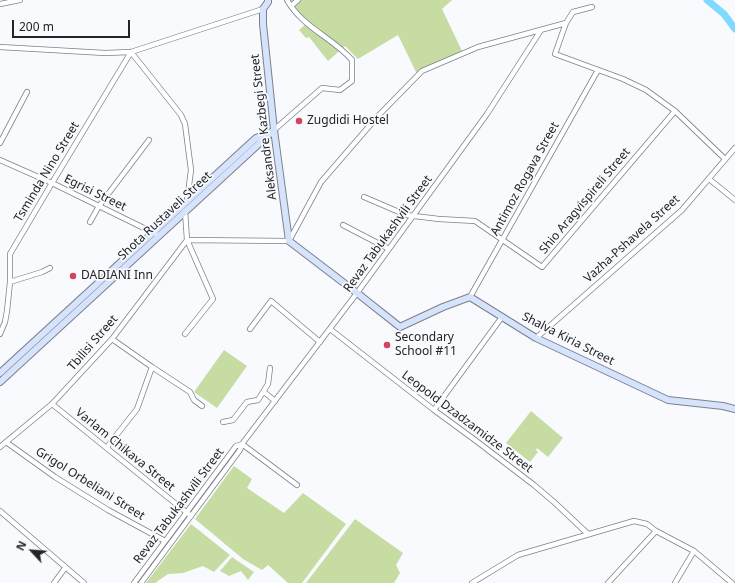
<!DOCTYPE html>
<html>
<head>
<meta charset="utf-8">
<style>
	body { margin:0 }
	#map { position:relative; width:735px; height:583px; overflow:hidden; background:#f9fafe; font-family:"Noto Sans",sans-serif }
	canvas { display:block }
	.north { position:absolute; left:12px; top:531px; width:40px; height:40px; -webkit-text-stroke:3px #f9fafe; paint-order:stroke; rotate:296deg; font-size:11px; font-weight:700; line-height:16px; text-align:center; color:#222427 }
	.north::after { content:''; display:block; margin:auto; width:14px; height:18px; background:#222427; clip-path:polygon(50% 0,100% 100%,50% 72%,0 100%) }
	.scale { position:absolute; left:12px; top:20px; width:118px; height:18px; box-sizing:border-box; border:2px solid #222427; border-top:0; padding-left:5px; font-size:12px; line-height:14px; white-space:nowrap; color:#222427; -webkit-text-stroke:3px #f9fafe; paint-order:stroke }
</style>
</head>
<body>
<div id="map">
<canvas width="735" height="583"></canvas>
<div class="north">N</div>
<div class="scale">200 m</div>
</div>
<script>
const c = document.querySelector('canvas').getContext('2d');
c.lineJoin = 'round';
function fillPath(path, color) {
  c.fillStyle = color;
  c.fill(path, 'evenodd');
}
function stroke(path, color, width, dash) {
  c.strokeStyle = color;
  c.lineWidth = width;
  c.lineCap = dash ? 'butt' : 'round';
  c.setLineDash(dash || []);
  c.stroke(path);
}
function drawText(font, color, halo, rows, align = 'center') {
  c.font = font + ' "Noto Sans",sans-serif';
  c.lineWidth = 3.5;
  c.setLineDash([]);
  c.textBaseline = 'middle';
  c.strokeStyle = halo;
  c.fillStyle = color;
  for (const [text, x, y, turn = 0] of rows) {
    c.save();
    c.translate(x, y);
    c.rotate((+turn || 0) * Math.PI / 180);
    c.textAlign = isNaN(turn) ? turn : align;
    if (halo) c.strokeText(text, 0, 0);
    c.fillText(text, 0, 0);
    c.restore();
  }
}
const green = new Path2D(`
	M290 0H452L442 9 462 51 418 76 398 35 358 59 345 46 328 61 309 37 306 38 299 30 308 22 291 3Z
	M224 350 247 366 217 408 194 392Z
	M531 411 563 438 548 457 537 448 536 450 538 452 530 462 506 443Z
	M234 466 252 479 247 488 284 513 303 493 346 524 302 583H288L268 565 262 570 243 559 195 519Z
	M355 519 403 553 396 565 400 573 394 583H306Z
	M191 524 230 555 214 572 203 566 183 573 168 574 155 583H146Z
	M232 557 254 572 248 580 241 571 229 576 220 571Z`);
const river = new Path2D(`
	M707 0 724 14 735 29`);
const street = new Path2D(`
	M0 4 20 0
	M291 6 298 0
	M592 7 573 12 566 23 555 54 623 79 646 90 675 111 725 159
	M0 47 105 53 131 52 263 9
	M274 130 322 88 340 90 352 81V60C333 38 302 27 287 0
	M0 143 27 92
	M0 160 52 183 156 234
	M709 179 735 200
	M364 197 406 215 439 219 475 221 542 267 675 111
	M90 222 99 206 149 140
	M343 225 389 249
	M187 240 289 241 321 182 378 116 422 71 478 47 566 23
	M10 282 42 272 50 268
	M470 297 598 70
	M250 329 271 301 320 342
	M330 329 434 410 475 440 534 485 554 502 588 534
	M0 334 5 322 7 311 10 282V254L52 183 131 52 181 115 185 124 191 170 187 201
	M185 334 213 299 187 240 185 211
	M536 338 682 210 735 148
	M112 339 152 367 190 392 194 400 202 406
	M264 392 275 401
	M52 404 191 516
	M434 410 502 317
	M223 422 233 420 247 402 258 400 268 384 270 368
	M6 442 55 477 108 510 165 541
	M242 444 297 485
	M0 447 52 404 112 339 187 240
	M107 447 137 409 152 367
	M0 511 84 583
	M54 583 65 568
	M134 583 236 446 242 444
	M141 583 240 450 242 444 357 293 487 114 541 30
	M472 583 518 555 634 521 647 524 656 531 694 551 732 583
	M608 583 656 531
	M675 583 694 551`);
const secondary = new Path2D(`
	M268 0V2L263 9V24L274 130 289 241 357 293 400 327 443 307 470 297 536 338 668 400 723 406 735 409
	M0 373 256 138 271 132
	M0 382 274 130`);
const markers = [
	[299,121,4,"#d3435f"],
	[73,276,4,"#d3435f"],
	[387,345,4,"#d3435f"]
];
const poiNames = [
	["Zugdidi Hostel",307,121],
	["DADIANI Inn",81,276],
	["Secondary",395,338],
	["School #11",395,352]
];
const streetNames = [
	["Aleksandre Kazbegi Street",264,127,-97],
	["Tsminda Nino Street",47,172,-59],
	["Antimoz Rogava Street",525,179,-61],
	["Egrisi Street",95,193,26],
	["Shio Aragvispireli Street",585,201,-50],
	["Shota Rustaveli Street",165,216,-43],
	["Revaz Tabukashvili Street",388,234,-54],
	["Vazha-Pshavela Street",632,239,-42],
	["Shalva Kiria Street",568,339,27],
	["Tbilisi Street",93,343,-49],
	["Leopold Dzadzamidze Street",467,422,37],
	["Varlam Chikava Street",125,450,39],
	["Grigol Orbeliani Street",90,484,32],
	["Revaz Tabukashvili Street",179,506,-53]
];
fillPath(green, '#c6dca3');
stroke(river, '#80d9fe', 7);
stroke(street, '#7d8189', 6);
stroke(secondary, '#7d8189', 8);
stroke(street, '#fff', 4.5);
stroke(secondary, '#d6e3fc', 6);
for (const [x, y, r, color] of markers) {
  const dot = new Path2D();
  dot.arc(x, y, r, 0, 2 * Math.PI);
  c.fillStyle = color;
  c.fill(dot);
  stroke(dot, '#f9fafe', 1.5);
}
drawText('12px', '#222427', '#f9fafe', poiNames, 'left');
drawText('12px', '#222427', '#f9fafe', streetNames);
</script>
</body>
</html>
